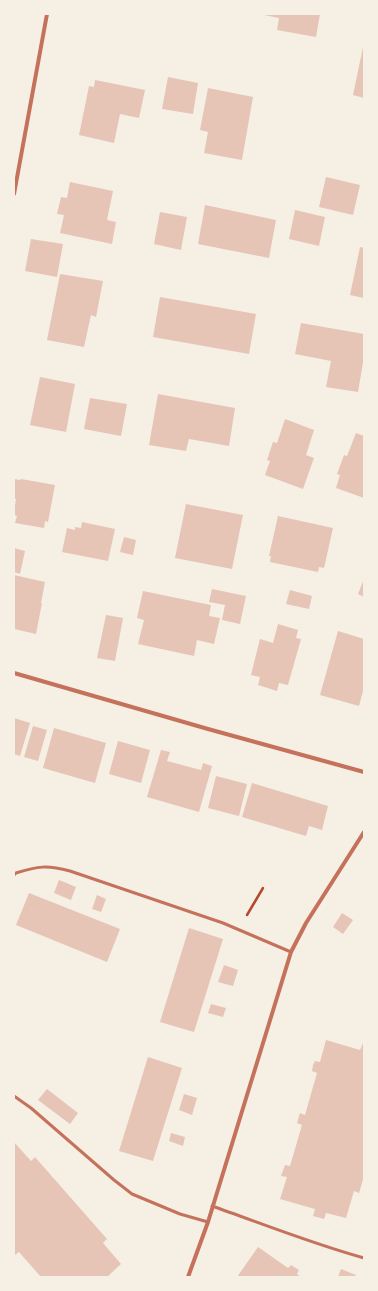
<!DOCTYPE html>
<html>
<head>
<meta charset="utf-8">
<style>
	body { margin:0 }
	#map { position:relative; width:378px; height:1291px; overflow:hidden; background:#f6efe4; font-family:"IBM Plex Serif",serif }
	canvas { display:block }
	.frame { position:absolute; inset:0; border:15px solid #f6efe4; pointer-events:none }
</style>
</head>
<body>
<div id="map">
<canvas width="378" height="1291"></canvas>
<div class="frame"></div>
</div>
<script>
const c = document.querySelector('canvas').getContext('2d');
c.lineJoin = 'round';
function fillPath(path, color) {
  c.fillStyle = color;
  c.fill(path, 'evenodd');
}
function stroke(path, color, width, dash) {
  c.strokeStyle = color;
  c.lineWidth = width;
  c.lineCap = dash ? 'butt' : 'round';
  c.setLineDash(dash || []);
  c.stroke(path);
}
const building = new Path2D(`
	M259 14H320L316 37 277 30 279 18Z
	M363 47H364V98L353 95Z
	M168 77 198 83 193 114 162 109Z
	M95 80 145 90 139 118 120 114 114 143 79 135 89 86 94 87Z
	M208 88 253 97 242 160 204 153 208 132 200 130Z
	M326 177 360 185 353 215 319 207Z
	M70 182 113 191 107 220 116 222 112 244 60 233 64 215 57 214 61 197 67 198Z
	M205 205 276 220 269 258 198 244Z
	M295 210 325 217 319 246 289 239Z
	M160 212 187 217 181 250 154 244Z
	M31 239 63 244 57 277 25 271Z
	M360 247 364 248V298L350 295Z
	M60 274 103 281 96 317 91 315 84 347 47 340Z
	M160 297 256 314 249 354 153 337Z
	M301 323 364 334V357L358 392 326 387 331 361 295 354Z
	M40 377 75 384 66 432 30 425Z
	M158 394 235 408 229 446 189 439 186 451 149 445Z
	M90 398 127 404 121 436 84 429Z
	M285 419 314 430 306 455 314 458 303 489 265 475 270 461 267 460 273 442 277 443Z
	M356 433 364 436V498L336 488 340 475 337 474 344 455 347 456Z
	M14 479 20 480 21 479 55 485 48 522 45 521 44 528 15 523 17 516 14 515V512L16 499H14Z
	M186 504 243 515 232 569 175 558Z
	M278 516 333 528 324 568 319 567 318 572 270 562 271 556H269Z
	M82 522 115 529 108 561 62 552 67 528 75 530V527L81 528Z
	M124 537 136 540 133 555 120 552Z
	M14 548 25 551 20 574 14 572Z
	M14 575 45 582 41 603H42L36 634 14 629Z
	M364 579V597L358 594Z
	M212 589 246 596 240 624 222 620 225 605 209 602Z
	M290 590 312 596 309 609 286 604Z
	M143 591 211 605 209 616 220 618 214 644 197 640 194 656 138 644 144 620 137 618Z
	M106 615 123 618 115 661 97 658Z
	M278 624 298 630 296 638 301 639 288 685 279 683 277 691 258 685 260 677 251 675 260 639 273 643Z
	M338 631 364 639V687L359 706 320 695Z
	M14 718 30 723 20 756 14 754Z
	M33 726 47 730 38 761 24 757Z
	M54 728 106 743 95 783 43 768Z
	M118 741 150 750 141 783 109 774Z
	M161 750 170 752 167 761 201 770 203 763 212 766 199 812 147 797Z
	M216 776 247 784 239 816 208 808Z
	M252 783 328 806 322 830 309 826 306 836 242 817Z
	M59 880 76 887 71 900 54 893Z
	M29 893 120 929 107 962 16 925Z
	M97 895 106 899 101 912 92 909Z
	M342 913 353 920 343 934 333 927Z
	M189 928 223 939 194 1032 160 1022Z
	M224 965 238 970 233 986 218 982Z
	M211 1004 226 1008 223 1017 208 1013Z
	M326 1040 360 1050 363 1043 364 1044V1176L359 1193 354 1191 346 1218 326 1213 324 1219 313 1216 315 1209 280 1199 287 1177 281 1176 285 1165 290 1166 302 1125 297 1123 300 1113 305 1115 317 1073 312 1071 313 1065 315 1061 320 1062Z
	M148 1057 182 1068 153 1161 119 1151Z
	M47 1089 78 1113 70 1124 38 1100Z
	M184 1094 197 1098 192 1115 179 1110Z
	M171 1133 185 1137 183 1146 169 1141Z
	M14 1142 31 1161 35 1157 107 1239 103 1243 121 1264 107 1277H41L19 1252 15 1255 14 1253Z
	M258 1247 288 1268 291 1265 299 1270 297 1274 301 1277H237Z
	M341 1269 356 1275 355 1277H338Z`);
const path = new Path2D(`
	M247 915 263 888`);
const service = new Path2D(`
	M14 875 16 873C38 866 47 865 70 871L223 923 291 952
	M14 1096 31 1108 114 1180 132 1194 180 1214 208 1222
	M212 1206C263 1224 313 1244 364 1258`);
const minor = new Path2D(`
	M14 194 47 14
	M14 673 208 729 364 772
	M188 1277 208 1222 291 952 306 923 364 832`);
fillPath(building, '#e6c5b7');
stroke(path, '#b5482f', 2.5);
stroke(service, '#c5725c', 3);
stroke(minor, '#c5725c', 4);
</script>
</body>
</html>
